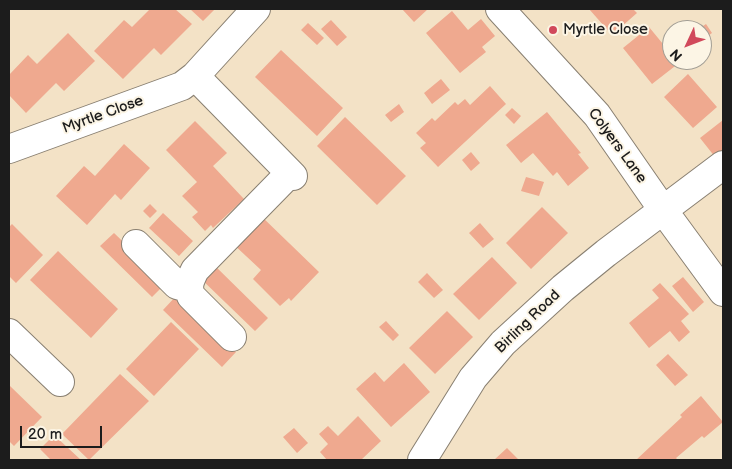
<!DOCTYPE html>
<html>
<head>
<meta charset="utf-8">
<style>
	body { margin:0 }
	#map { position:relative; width:732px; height:469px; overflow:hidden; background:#f3e2c6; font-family:"Balsamiq Sans",sans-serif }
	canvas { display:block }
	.frame { position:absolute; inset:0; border:10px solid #1c1c1c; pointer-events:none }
	.north { position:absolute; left:662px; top:20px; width:50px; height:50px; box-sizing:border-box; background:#fcf5e5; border:1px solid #a29e95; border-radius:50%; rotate:227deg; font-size:14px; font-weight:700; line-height:20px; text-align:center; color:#1c1c1c }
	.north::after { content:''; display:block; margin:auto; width:18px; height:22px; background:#d1495b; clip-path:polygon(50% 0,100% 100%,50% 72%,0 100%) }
	.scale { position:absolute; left:20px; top:426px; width:82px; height:22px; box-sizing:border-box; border:2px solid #1c1c1c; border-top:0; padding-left:6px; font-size:15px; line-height:18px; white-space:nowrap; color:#1c1c1c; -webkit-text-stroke:4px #fcf5e5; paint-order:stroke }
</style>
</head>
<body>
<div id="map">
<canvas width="732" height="469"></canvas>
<div class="frame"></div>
<div class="north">N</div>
<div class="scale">20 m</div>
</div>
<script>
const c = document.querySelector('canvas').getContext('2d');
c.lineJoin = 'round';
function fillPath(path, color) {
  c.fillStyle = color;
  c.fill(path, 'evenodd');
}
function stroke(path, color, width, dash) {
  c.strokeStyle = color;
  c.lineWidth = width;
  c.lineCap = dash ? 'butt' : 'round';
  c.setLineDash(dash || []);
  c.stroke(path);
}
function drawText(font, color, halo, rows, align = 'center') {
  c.font = font + ' "Balsamiq Sans",sans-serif';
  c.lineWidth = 4;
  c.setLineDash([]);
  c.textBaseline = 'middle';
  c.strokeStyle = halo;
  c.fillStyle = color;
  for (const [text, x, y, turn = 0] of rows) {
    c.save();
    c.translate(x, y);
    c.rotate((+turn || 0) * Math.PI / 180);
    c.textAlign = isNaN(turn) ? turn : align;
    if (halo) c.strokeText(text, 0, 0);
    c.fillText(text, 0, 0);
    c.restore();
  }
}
const building = new Path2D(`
	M150 9H175L192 24 161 55 154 48 123 79 94 51 124 20 132 27Z
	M190 9H215L203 21Z
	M402 9H428L414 22Z
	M589 9H633L637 13 612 35Z
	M452 11 468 30 481 19 495 36 482 47 486 52 460 73 426 33Z
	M331 20 347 37 337 46 321 29Z
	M308 23 324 38 317 45 301 30Z
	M706 24 712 33 702 40V30H697Z
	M649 27 672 55V60L679 63 652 84 623 48Z
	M68 33 95 61 64 91 56 83 26 113 9 95V75L28 55 37 64Z
	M281 50 343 108 317 136 255 77Z
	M688 74 717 107 693 128 664 97Z
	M441 79 450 90 432 104 424 93Z
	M490 86 506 104 438 167 420 148 426 143 416 133 432 118 435 121 455 102 458 105 465 99 470 105Z
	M399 104 404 112 391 122 385 115Z
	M512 108 521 116 514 124 505 115Z
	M547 112 581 153 578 154 589 168 568 186 557 172 553 176 533 153 521 163 506 145Z
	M345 117 406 176 377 205 317 146Z
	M723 120V159L719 162 700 138Z
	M195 121 227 153 213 166 244 199 213 228 211 225 205 231 192 217 198 212 182 196 197 182 166 150Z
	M124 144 150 168 121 200 115 194 87 225 56 196 84 166 95 176Z
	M471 152 480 163 471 171 462 160Z
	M526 177 544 182 539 196 521 191Z
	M150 204 157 211 150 218 143 211Z
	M542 207 568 233 531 269 506 243Z
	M163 213 193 241 179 256 149 228Z
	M259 214 319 272 291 301 289 298 280 306 253 279 261 270 231 242Z
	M480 223 494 239 483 248 469 233Z
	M12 224 43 255 16 283 9 276V227Z
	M114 233 166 283 152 297 100 246Z
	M58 251 118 309 91 338 30 280Z
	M492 257 517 283 479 320 453 294Z
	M211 262 268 318 255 331 198 276Z
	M427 273 443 290 434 298 418 282Z
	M683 277 704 302 693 312 672 286Z
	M660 283 689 314 681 321 690 332 679 342 670 331 649 348 629 323 659 298 652 290Z
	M177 295 236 352 222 367 163 310Z
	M447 311 473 337 435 374 409 348Z
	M386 321 399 335 393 341 379 327Z
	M171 322 199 349 154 396 126 369Z
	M668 354 688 375 675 386 656 365Z
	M404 363 430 392 391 427 356 389 375 372 384 382Z
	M120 374 149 401 89 460 62 434Z
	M9 385 42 417 14 446 9 441Z
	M701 396 723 422 704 438 702 436 676 458 678 460H636L682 417 680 415Z
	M358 416 381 441 361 460H327L320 452 328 444 319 434 328 426 338 436Z
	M294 428 308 443 297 453 283 437Z
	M54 435 81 460H51L40 449Z
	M507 448 519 460H494Z`);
const minor = new Path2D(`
	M500 9 597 115 663 210 723 292
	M195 76 256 9
	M9 149 182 86 195 76 293 176
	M136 244 177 285 188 288
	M9 333 60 382
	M232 337 191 296C187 286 190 280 195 270L289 174
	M422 460 473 378 503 343 563 288 606 253 723 165`);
const markers = [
	[553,30,5,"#d1495b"]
];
const poiNames = [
	["Myrtle Close",563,30]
];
const streetNames = [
	["Myrtle Close",103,115,-20],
	["Colyers Lane",617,146,54],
	["Birling Road",528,322,-44]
];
fillPath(building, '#efa98f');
stroke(minor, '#887f71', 30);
stroke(minor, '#fff', 28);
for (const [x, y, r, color] of markers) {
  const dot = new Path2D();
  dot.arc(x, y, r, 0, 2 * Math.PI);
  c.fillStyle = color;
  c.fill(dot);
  stroke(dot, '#fcf5e5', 2);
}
drawText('15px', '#1c1c1c', '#fcf5e5', poiNames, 'left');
drawText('15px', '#1c1c1c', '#fcf5e5', streetNames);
</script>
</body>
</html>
